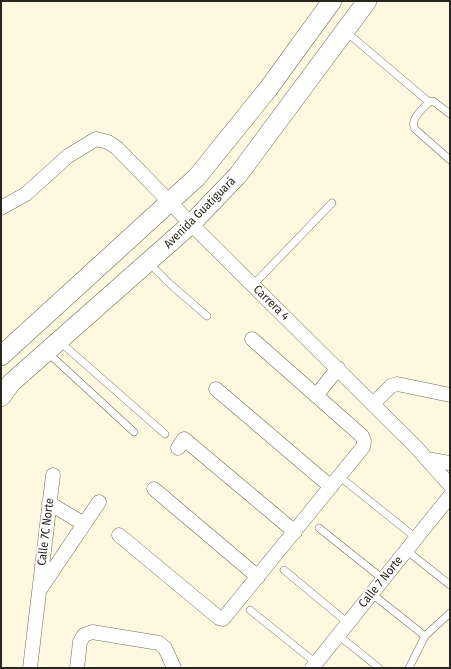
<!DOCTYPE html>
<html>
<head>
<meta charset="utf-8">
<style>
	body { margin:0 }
	#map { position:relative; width:451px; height:669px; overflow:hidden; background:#fdf8df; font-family:"Fira Sans Condensed",sans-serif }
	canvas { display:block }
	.frame { position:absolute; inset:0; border:2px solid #28261d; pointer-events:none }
</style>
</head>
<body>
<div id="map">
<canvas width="451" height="669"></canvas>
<div class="frame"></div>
</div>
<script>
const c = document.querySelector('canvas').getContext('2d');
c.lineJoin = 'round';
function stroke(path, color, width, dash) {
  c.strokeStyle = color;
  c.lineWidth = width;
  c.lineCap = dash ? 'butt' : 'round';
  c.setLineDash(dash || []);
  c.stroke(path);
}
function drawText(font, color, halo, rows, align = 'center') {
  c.font = font + ' "Fira Sans Condensed",sans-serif';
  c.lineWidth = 3.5;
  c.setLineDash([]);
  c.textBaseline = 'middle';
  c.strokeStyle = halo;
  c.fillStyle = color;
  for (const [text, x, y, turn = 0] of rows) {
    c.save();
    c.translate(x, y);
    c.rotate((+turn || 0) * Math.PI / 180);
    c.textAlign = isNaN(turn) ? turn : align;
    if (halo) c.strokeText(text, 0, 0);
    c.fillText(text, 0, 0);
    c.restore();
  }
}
const lane = new Path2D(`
	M345 31 429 102 433 101 450 114
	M429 102C423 109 409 119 415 129L450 160
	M149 263 170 284 207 316
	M253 285 332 203
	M59 341 165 434
	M47 352 134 432
	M345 481 416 538
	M319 528 383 579
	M406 550 450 585
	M284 570 348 623
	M372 594 425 636
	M250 610 316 663
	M338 635 379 668
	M409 668 425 636 450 613`);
const street = new Path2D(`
	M1 208 26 194 68 156 96 139 108 142 117 148 191 224 414 445 450 485
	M216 389 331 487
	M316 396 338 368
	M373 404 391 386 397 384 450 395
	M178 448 184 439 295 532
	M426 459 450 463
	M154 489 258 577
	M49 503 84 524
	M119 535 219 618 223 619 363 447 364 441 362 436 252 339
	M41 588 99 502
	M30 668 53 475
	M77 668 80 642 84 635 92 632 159 643 165 648 174 668
	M312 668 450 496`);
const secondary = new Path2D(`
	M1 356 197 177 268 89 332 1
	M1 397 11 383 191 224 238 175 367 1`);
const streetNames = [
	["Avenida Guatiguará",200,213,-45],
	["Carrera 4",271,303,44],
	["Calle 7C Norte",46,532,-83],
	["Calle 7 Norte",381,582,-51]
];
stroke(lane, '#726e58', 8);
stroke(street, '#726e58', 15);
stroke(secondary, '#726e58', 20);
stroke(lane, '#fff', 7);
stroke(street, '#fff', 14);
stroke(secondary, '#fff', 19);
drawText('12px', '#28261d', '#fff', streetNames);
</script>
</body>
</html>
